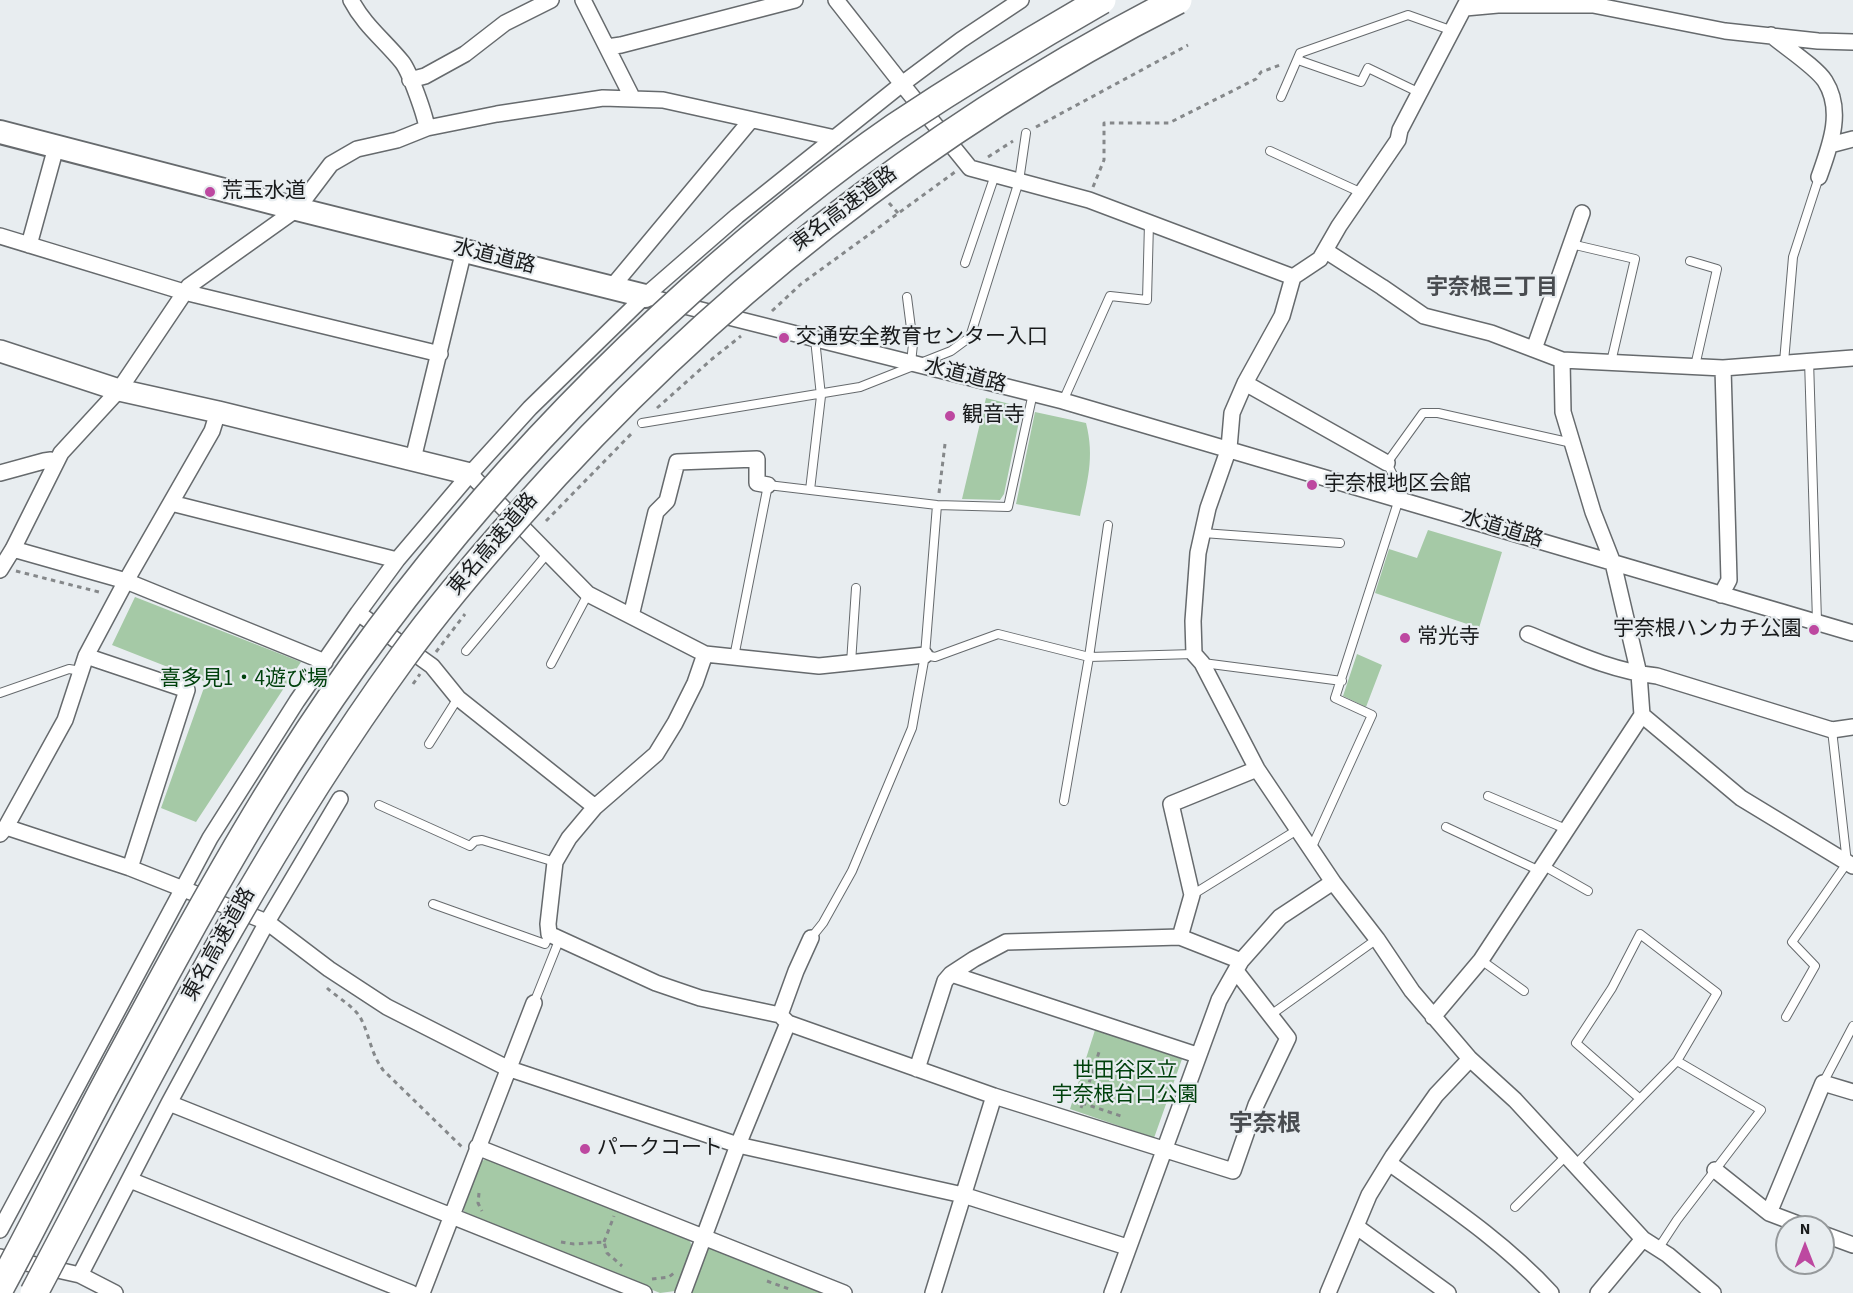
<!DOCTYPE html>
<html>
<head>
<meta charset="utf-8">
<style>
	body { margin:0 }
	#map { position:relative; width:1853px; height:1293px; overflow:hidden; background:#e8edf0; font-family:"Source Sans 3",sans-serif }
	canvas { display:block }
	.north { position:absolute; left:1775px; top:1215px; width:60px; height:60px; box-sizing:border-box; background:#e8edf0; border:2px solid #95999b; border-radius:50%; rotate:0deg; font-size:16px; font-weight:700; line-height:24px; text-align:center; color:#191b1c }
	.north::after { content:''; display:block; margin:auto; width:21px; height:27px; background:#bd48a0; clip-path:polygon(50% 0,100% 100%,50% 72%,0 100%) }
</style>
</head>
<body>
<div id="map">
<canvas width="1853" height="1293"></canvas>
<div class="north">N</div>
</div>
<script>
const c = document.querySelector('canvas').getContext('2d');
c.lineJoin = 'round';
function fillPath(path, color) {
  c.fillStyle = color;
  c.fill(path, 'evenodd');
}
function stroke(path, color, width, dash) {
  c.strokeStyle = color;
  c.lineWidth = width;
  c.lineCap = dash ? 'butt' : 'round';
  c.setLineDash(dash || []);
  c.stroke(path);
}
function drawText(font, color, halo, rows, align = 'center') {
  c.font = font + ' "Source Sans 3","Noto Sans JP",sans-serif';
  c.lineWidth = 4.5;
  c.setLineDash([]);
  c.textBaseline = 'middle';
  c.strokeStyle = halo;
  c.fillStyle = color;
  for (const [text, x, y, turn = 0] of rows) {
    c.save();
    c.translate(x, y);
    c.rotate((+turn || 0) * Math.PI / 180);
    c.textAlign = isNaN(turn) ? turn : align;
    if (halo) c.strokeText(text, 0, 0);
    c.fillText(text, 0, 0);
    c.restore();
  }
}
const green = new Path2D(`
	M986 398 1022 407 1004 494 1000 500 962 499Z
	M1035 412 1086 423C1095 458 1087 482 1080 516L1016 504Z
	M1428 530 1502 552 1479 628 1375 593 1389 549 1417 558Z
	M135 597 301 662 196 822 161 808 206 682 112 645Z
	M1357 654 1382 665 1366 707 1343 696Z
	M1095 1030 1182 1059 1154 1138 1070 1109Z
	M488 1158 688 1237 692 1246 675 1291 660 1293 465 1214 462 1204 480 1162Z
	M714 1247 827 1293H688L704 1250Z`);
const path = new Path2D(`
	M1036 127 1188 45
	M988 157 1013 141
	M1093 187 1104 160V123H1169L1256 79 1261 72 1283 64
	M889 203 898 213
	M772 311 801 284 955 172
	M657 408 712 359 741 336
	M939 493 945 444
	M546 521 634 431
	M16 571 103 593
	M436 652 465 614
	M413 684 420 674
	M327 988C337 997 353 1006 360 1017 370 1035 370 1052 383 1070L462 1147
	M1082 1103 1124 1117
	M1081 1108 1100 1049
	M479 1193 478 1203 482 1211
	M561 1242 574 1244 604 1242 607 1253 622 1266
	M604 1242 614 1216
	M652 1279 669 1277 674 1273
	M767 1281 789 1289`);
const lane = new Path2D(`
	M1298 60 1361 82 1368 68 1420 93
	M1281 97 1300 53 1408 15 1453 31
	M1270 151 1362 193
	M1571 244 1635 259 1611 362
	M1690 261 1717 269 1695 366
	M965 263 995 175
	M907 297 913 344 911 363
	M1809 360 1817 621
	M1784 362 1793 257 1819 177
	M1063 401 1110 296 1147 300 1149 223
	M642 423 860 387 951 351 970 337 1019 181 1026 133
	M810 490 821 396 815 339
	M1203 533 1340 543
	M466 651 547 554
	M925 655 935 657 998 634 1089 657 1194 654
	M734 657 768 485 937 505 1008 507 1033 393
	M851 663 856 588
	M1203 663 1342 681
	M551 664 588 594
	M0 693 69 669 81 671
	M429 744 458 698
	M1488 796 1566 829
	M1064 801 1089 657 1108 525
	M379 805 470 846 475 841 482 840 555 862
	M1446 827 1540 871
	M1311 849 1372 715 1335 698 1399 499 1400 489 1387 463 1423 413H1438L1572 443
	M1544 866 1588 891
	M1192 895 1297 830
	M433 904 545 944 549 934
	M811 938 823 923 852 871 912 728 925 655 937 505
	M1481 960 1524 991
	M534 1003 560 938
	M1272 1014 1377 939
	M1786 1017 1815 966 1792 942 1847 863 1832 730
	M1823 1083 1853 1026
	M1575 1165 1677 1061 1717 993 1640 934 1612 988 1576 1043 1639 1098
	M1515 1207 1566 1156
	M1658 1249 1677 1220 1761 1110 1677 1061`);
const street = new Path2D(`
	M351 0C364 25 384 40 402 62 410 72 425 115 427 128
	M583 0 633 99
	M836 0 902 84 970 168 1089 200 1293 277
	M1468 0 1400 130 1398 140 1339 226 1320 259 1293 277 1282 316 1245 383 1232 413 1229 448 1208 508 1198 553 1193 621 1194 654 1202 663 1257 769 1333 882 1377 939 1412 991 1470 1059 1515 1100 1643 1239 1668 1255 1713 1293
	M1465 8 1498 5H1593L1725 31 1818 41 1853 42
	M1771 35C1785 47 1816 67 1825 81 1844 111 1830 146 1819 177
	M607 47 621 45 795 0
	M410 80 425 76 465 54 505 23 551 0
	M1830 145 1853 139
	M0 236 184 292 440 354
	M29 245 56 147
	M1326 251 1382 287 1424 316 1491 333 1562 360 1723 368 1853 358
	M611 288 751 120
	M645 296 1063 401 1853 633
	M1534 349 1582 213
	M1562 360 1563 412 1593 512 1613 563 1639 674 1642 715 1741 798 1853 866
	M1245 383 1387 463
	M413 459 464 250
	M0 473 44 461 51 460 55 463
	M470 474 588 594 705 654 819 666 925 655
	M171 503 397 560
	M13 549 126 581 325 662
	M0 570 13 549 61 453 119 390 189 286 297 209 331 164 357 149 397 140 427 128 497 114 603 98 663 100 835 138
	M1721 595 1729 580 1723 368
	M358 613 432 666 458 698 595 807
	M631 616 656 512 667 501 677 462 757 459V483L768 485
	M1528 634C1570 651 1611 671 1657 676L1832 730 1853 727
	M705 654 695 683 675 723 656 754 595 807 569 838 555 862 548 924 549 934 656 983 700 998 780 1015
	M86 656 187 690 130 868
	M6 827 130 868 267 922 329 969 387 1007 507 1068 738 1145 963 1195 1127 1247
	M0 834 6 827 65 720 86 656 126 581 212 431 218 412
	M1180 937 1192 895 1171 804 1257 769
	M811 938 796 971 780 1015 788 1023 994 1096 1233 1171 1256 1105 1288 1038 1236 971
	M951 974 1197 1055
	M1433 1017 1481 960 1642 715
	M917 1069 945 981 951 974 974 959 1006 942 1180 937 1241 961
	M169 1103 644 1293
	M477 1147 844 1293
	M1389 1163C1445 1203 1503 1241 1551 1293
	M1715 1170 1769 1213 1806 1227
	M130 1180 411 1293
	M1769 1213 1823 1083 1853 1092
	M1357 1227 1448 1293
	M0 1230 210 838 297 701 358 613 397 560 470 474 530 408 645 296 737 216 902 84 961 40 1021 0
	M1823 1234 1853 1245
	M0 1257 80 1275 115 1293
	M80 1275 169 1103 267 922 340 799
	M422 1293 534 1003
	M683 1293 738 1145 788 1023
	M933 1293 994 1096
	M1112 1293 1219 1000 1241 961 1280 917 1333 882
	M1328 1293 1369 1195 1393 1156 1436 1095 1470 1059
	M1598 1293 1643 1239`);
const secondary = new Path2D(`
	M0 351 119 390 218 412 470 474`);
const primary = new Path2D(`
	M0 132 297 209 645 296`);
const highwayBridge = new Path2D(`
	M0 1288C36 1222 69 1154 104 1088 156 991 208 894 265 800 381 609 526 438 692 289 756 232 824 176 895 127 963 82 1032 40 1102 0
	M34 1293C148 1077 258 856 402 658 438 608 479 560 520 514 705 304 928 126 1178 0`);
const markers = [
	[210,192,6,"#bd48a0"],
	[784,338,6,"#bd48a0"],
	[950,416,6,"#bd48a0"],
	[1312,485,6,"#bd48a0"],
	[1814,630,6,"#bd48a0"],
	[1405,638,6,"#bd48a0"],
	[585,1149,6,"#bd48a0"]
];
const poiNames = [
	["荒玉水道",222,192],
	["交通安全教育センター入口",796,338],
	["観音寺",962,416],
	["宇奈根地区会館",1324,485],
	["宇奈根ハンカチ公園",1802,630,"right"],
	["常光寺",1417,638],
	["パークコート",597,1149]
];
const streetNames = [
	["東名高速道路",845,210,-37],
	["水道道路",494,258,14],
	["水道道路",965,377,14],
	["水道道路",1502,530,17],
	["東名高速道路",494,545,-50],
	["東名高速道路",220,945,-61]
];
const parkNames = [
	["喜多見1・4遊び場",244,680],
	["世田谷区立",1125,1072],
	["宇奈根台口公園",1125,1096]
];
const neighbourhoodNames = [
	["宇奈根三丁目",1492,289]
];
const quarterNames = [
	["宇奈根",1265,1126]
];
fillPath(green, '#a5c9a6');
stroke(lane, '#666a6d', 10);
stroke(street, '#666a6d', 18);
stroke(secondary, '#666a6d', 24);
stroke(primary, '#666a6d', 26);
stroke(path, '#85888a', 3, [4.5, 4.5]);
stroke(lane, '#fff', 8);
stroke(street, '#fff', 15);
stroke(secondary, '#fff', 21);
stroke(primary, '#fff', 22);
stroke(highwayBridge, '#666a6d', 30, []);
stroke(highwayBridge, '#fff', 27);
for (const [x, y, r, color] of markers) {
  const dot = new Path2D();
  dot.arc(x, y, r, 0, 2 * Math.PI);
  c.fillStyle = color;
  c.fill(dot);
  stroke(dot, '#e8edf0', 2);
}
drawText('21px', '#191b1c', '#e8edf0', poiNames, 'left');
drawText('21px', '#191b1c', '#e8edf0', streetNames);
drawText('21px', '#00410c', '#e8edf0', parkNames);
drawText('bold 22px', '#494c50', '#e8edf0', neighbourhoodNames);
drawText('bold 24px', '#494c50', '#e8edf0', quarterNames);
</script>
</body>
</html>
